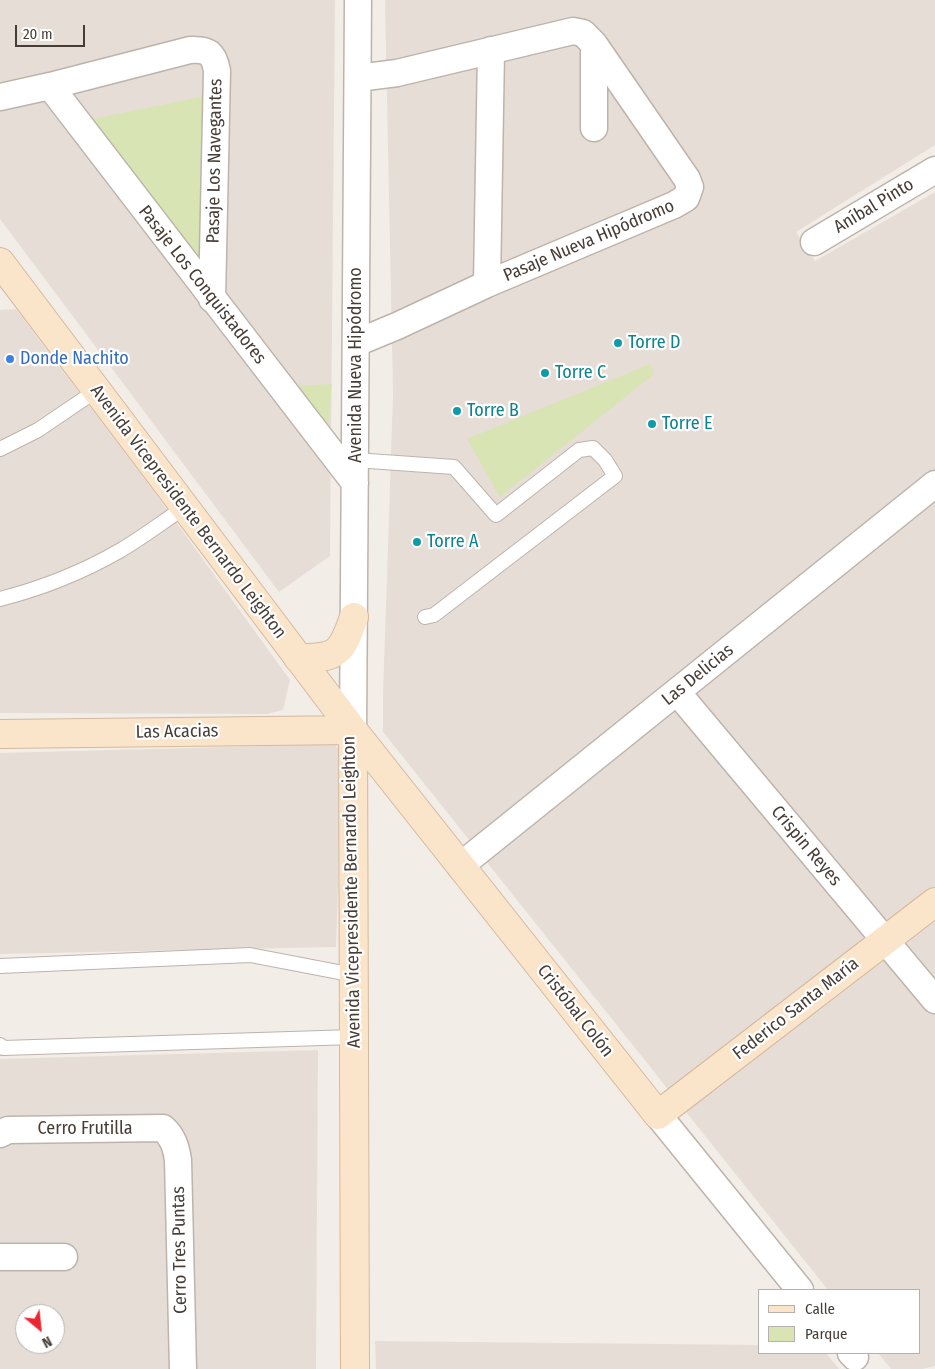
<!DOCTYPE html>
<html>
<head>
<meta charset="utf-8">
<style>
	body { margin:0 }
	#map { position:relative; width:935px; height:1369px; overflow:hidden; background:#f3ede8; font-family:"Fira Sans Condensed",sans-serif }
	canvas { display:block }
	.legend { position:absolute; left:758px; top:1289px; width:162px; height:65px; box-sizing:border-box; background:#fff; border:1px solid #b5b1af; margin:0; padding:6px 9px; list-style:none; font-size:15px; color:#463d37 }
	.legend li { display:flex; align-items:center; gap:10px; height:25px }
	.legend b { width:25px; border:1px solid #b5b1af }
	.north { position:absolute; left:15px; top:1304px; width:50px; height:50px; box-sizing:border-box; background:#fff; border:1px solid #b5b1af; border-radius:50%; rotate:152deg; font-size:14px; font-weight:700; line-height:20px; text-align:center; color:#463d37 }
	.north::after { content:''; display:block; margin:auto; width:18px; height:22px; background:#ec2631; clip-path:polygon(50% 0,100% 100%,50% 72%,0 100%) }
	.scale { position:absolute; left:15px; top:25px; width:70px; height:22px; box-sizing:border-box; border:2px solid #463d37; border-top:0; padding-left:6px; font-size:15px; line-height:18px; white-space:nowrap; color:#463d37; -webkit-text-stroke:4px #fff; paint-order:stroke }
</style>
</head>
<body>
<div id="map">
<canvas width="935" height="1369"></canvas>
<ul class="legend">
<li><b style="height:6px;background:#fbe5ca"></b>Calle</li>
<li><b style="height:14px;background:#d8e4b3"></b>Parque</li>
</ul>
<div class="north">N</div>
<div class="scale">20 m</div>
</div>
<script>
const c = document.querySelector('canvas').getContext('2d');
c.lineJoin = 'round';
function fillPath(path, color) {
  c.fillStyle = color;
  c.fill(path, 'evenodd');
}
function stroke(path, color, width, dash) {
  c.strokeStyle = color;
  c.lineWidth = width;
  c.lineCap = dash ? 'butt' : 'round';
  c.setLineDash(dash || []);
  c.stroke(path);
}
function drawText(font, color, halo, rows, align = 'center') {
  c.font = font + ' "Fira Sans Condensed",sans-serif';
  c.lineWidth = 4.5;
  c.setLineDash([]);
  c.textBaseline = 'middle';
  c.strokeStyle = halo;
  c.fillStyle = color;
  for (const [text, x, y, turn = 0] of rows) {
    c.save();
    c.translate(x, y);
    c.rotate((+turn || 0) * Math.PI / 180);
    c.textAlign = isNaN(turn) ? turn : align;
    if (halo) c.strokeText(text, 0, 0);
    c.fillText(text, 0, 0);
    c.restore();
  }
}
const residential = new Path2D(`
	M0 0H335L330 556 279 592 0 219Z
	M385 0H935V145L796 232 815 261 935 192V1366L922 1369H891L878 1353H919V1290H828L383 732V695L393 395Z
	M16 309 150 486 290 680 283 710 267 714 0 713V310Z
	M335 744 342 755 336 947 0 954V753Z
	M318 1050 316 1369H0V1059ZM25 1314H55V1344H25Z
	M375 1341 759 1345V1353H826L839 1369H376Z`);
const green = new Path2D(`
	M206 96 203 265 87 120Z
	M650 364 654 374 500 497 467 439Z
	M332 384 327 436 293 386Z`);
const lane = new Path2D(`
	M0 449 38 430 97 390
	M355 460 454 467 496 515 579 450 593 448 605 460 615 476 434 615 425 617
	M0 599C43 588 83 572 121 550 143 537 164 521 185 507
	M0 966 250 955 354 975
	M0 1045 3 1048 354 1037`);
const street = new Path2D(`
	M594 44V128
	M50 86 355 483
	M0 97 50 86 190 50C208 49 214 53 217 71L212 299
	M814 242 935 170
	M487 284 491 50
	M356 343 397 326 487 284 674 205 686 198 690 187 687 179 594 44 583 33 573 31 397 73 358 78
	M677 692 935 1000
	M353 730 358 0
	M460 866 935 484
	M658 1115 800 1290
	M0 1134 8 1130 163 1128C173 1137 176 1147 178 1160L183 1369
	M0 1257H64
	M851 1353 855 1357`);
const secondary = new Path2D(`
	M0 262 353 730 658 1115 935 902
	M298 658C338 659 342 652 354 617
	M353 730 355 1369
	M0 734 353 730`);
const markers = [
	[618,343,5,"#0f9aa8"],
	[10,359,5,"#3f7fe0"],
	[545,373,5,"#0f9aa8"],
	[457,411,5,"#0f9aa8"],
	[652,424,5,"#0f9aa8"],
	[417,542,5,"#0f9aa8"]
];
const streetNames = [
	["Pasaje Los Navegantes",215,161,-89],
	["Aníbal Pinto",874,206,-31],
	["Pasaje Nueva Hipódromo",589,241,-23],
	["Pasaje Los Conquistadores",202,285,52],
	["Avenida Nueva Hipódromo",356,365,-90],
	["Avenida Vicepresidente Bernardo Leighton",188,512,53],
	["Las Delicias",698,675,-39],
	["Las Acacias",177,732,-1],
	["Crispin Reyes",806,846,50],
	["Avenida Vicepresidente Bernardo Leighton",352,892,-91],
	["Federico Santa María",796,1009,-38],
	["Cristóbal Colón",575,1011,52],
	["Cerro Frutilla",85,1129],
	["Cerro Tres Puntas",180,1250,-91]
];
const cultureNames = [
	["Torre D",628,343],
	["Torre C",555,373],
	["Torre B",467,411],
	["Torre E",662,424],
	["Torre A",427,542]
];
const shopNames = [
	["Donde Nachito",20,359]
];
fillPath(residential, '#e6ded6');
fillPath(green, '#d8e4b3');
stroke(lane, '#beb3ab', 16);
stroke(street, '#beb3ab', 29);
stroke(secondary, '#d3b99d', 30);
stroke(lane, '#fff', 14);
stroke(street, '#fff', 26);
stroke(secondary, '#fbe5ca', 28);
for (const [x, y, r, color] of markers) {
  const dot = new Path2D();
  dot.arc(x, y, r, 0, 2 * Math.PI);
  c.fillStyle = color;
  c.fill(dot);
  stroke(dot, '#fff', 2);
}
drawText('18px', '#463d37', '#fff', streetNames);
drawText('18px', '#0d838f', '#fff', cultureNames, 'left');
drawText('18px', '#366cbe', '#fff', shopNames, 'left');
</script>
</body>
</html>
